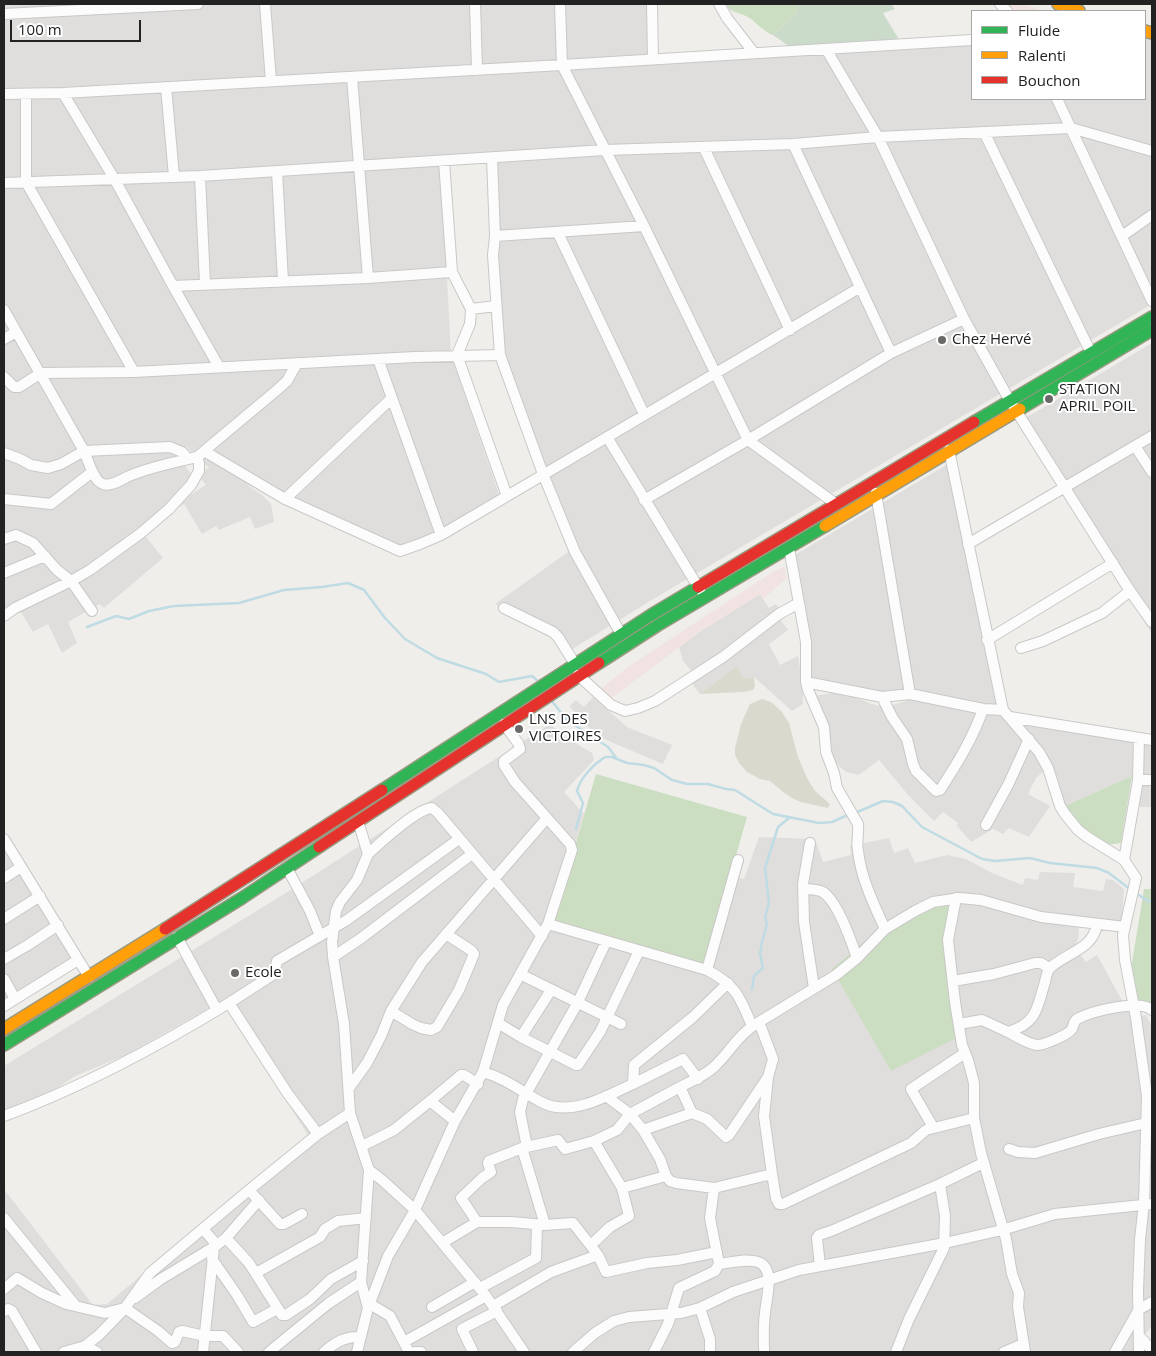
<!DOCTYPE html>
<html>
<head>
<meta charset="utf-8">
<style>
	body { margin:0 }
	#map { position:relative; width:1156px; height:1356px; overflow:hidden; background:#f0eeeb; font-family:"Open Sans",sans-serif }
	canvas { display:block }
	.frame { position:absolute; inset:0; border:5px solid #222; pointer-events:none }
	.legend { position:absolute; left:971px; top:10px; width:175px; height:90px; box-sizing:border-box; background:#fff; border:1px solid #a7a7a7; margin:0; padding:6px 9px; list-style:none; font-size:15px; color:#222 }
	.legend li { display:flex; align-items:center; gap:10px; height:25px }
	.legend b { width:25px; border:1px solid #a7a7a7 }
	.scale { position:absolute; left:10px; top:20px; width:131px; height:22px; box-sizing:border-box; border:2px solid #222; border-top:0; padding-left:6px; font-size:15px; line-height:18px; white-space:nowrap; color:#222; -webkit-text-stroke:4px #fff; paint-order:stroke }
</style>
</head>
<body>
<div id="map">
<canvas width="1156" height="1356"></canvas>
<div class="frame"></div>
<ul class="legend">
<li><b style="height:6px;background:#30b455"></b>Fluide</li>
<li><b style="height:6px;background:#ff9f0a"></b>Ralenti</li>
<li><b style="height:6px;background:#e5322d"></b>Bouchon</li>
</ul>
<div class="scale">100 m</div>
</div>
<script>
const c = document.querySelector('canvas').getContext('2d');
c.lineJoin = 'round';
function fillPath(path, color) {
  c.fillStyle = color;
  c.fill(path, 'evenodd');
}
function stroke(path, color, width, dash) {
  c.strokeStyle = color;
  c.lineWidth = width;
  c.lineCap = dash ? 'butt' : 'round';
  c.setLineDash(dash || []);
  c.stroke(path);
}
function drawText(font, color, halo, rows, align = 'center') {
  c.font = font + ' "Open Sans",sans-serif';
  c.lineWidth = 4;
  c.setLineDash([]);
  c.textBaseline = 'middle';
  c.strokeStyle = halo;
  c.fillStyle = color;
  for (const [text, x, y, turn = 0] of rows) {
    c.save();
    c.translate(x, y);
    c.rotate((+turn || 0) * Math.PI / 180);
    c.textAlign = isNaN(turn) ? turn : align;
    if (halo) c.strokeText(text, 0, 0);
    c.fillText(text, 0, 0);
    c.restore();
  }
}
const residential = new Path2D(`
	M4 4H650L651 63 972 42V99H1145V34L1152 36V304L650 601 566 653 553 634 495 604 568 552 496 357 489 159 441 163 451 355 500 497 401 555 245 483 263 496 271 504 274 522 255 529 250 517 219 530 216 526 202 534 184 504 141 531 163 558 104 608 100 604 68 622 77 643 62 653 48 624 33 632 18 607 4 616ZM187 447 201 463 209 467 199 476 206 485 184 499 194 478 173 449Z
	M1152 343V634L1019 422Z
	M948 464 1000 713 1152 740V807H1135L1138 776H1132L1065 806 1047 768 1036 778 1028 794 1050 806 1029 837 1009 828 1003 834 993 829 971 842 957 826 958 823 943 812 934 821 909 796 879 760 859 775 846 772 839 766 835 761 826 732 808 697 832 693 855 697 871 704 886 707 912 699 809 683 788 559Z
	M760 594 769 608 776 604 781 610 776 614 788 630 769 644 780 665 798 656 802 680 803 704 792 711 754 677 744 679 737 666 700 694 690 681 696 676 683 661 679 647 701 631Z
	M593 697 627 727 672 745 663 764 597 736 569 706 576 700 584 707Z
	M550 724 562 735 592 753 594 760 564 792 584 814 552 924 730 876 744 879 759 837 815 839 823 862 851 855 850 846 889 838 894 853 908 848 915 863 947 855 966 859 992 873 1023 885 1025 878 1038 880 1040 872 1075 873 1073 887 1103 891 1106 879 1113 880 1124 889 1121 927 1078 922 1079 936 1075 947 1086 962 1097 955 1125 1006 1130 1005 1133 1018 1146 1015 1152 1027V1326L1142 1338 1147 1352H4V1285L6 1283 4 1278V1189L93 1305 107 1304 308 1135 230 1013 223 1000 126 1055 75 1076 54 1090 4 1112V1066L289 891Z
	M4 835 77 959 4 1005Z`);
const commercial = new Path2D(`
	M1006 4H1023L1044 11H1009Z
	M784 567 787 578 763 599 760 594 701 631 606 702 597 692 629 666 773 572Z`);
const construction = new Path2D(`
	M737 666 744 679 754 677 755 686 753 690 743 692 700 694Z
	M762 699 771 702 781 711 789 723 798 757 807 778 815 791 830 804 828 808 801 802 792 798 783 792 770 781 760 779 747 772 739 763 735 755V748L741 724 750 704Z`);
const forest = new Path2D(`
	M726 4H799L796 13 773 35C762 31 756 21 746 16 736 11 732 14 726 4Z
	M596 774 747 817 704 968 552 925Z
	M1132 776 1121 843 1107 845 1078 823 1065 806Z
	M1144 889H1152V1005L1137 1003 1131 969Z
	M954 901 944 944 958 1037 891 1071 832 969 873 934 900 922 916 912Z`);
const cemetery = new Path2D(`
	M799 4H891L895 9 883 13 901 43 793 49 773 35 796 13Z`);
const stream = new Path2D(`
	M87 627 116 616 129 619 149 611 174 606 239 603 284 590 322 587 348 583 364 590 385 618 405 639 437 658 486 674 499 682 532 676 538 681
	M551 700 567 720 608 747 617 759
	M855 813 883 801 893 802 902 806 922 827 982 859 995 861 1030 858 1050 863 1097 868 1109 873 1131 890
	M576 829 583 803 577 791C580 778 594 764 605 757H612L627 763 644 765 654 768 672 780 687 784H708L726 789 735 790 773 814 819 823 832 822 850 814
	M1136 893 1146 900 1152 902
	M752 989 754 976 763 968 760 954 762 942 767 924 765 917 769 903 765 868 778 827 789 818`);
const street = new Path2D(`
	M265 4 271 81
	M475 4 477 70
	M560 4 562 65 644 226 748 440 836 504
	M652 4 653 59
	M719 4 727 18 754 53
	M1000 4 1007 11
	M4 14 198 4
	M826 49 878 137 964 319 1010 401 1130 591 1152 622
	M352 77 368 278
	M166 87 174 176
	M63 93 115 180 173 286 219 367
	M4 94 63 93 562 65 972 40
	M26 94V182L134 372
	M1057 99 1152 301
	M984 132 1091 353
	M793 144 891 353
	M704 148 790 330
	M492 158 495 236 493 255 500 355 543 474 575 552 621 634
	M444 161 452 272 471 309 470 324 457 355 507 496
	M277 171 283 281
	M200 176 205 284
	M4 183 200 176 605 150 793 144 878 137 1071 128 1152 151
	M558 233 644 414
	M495 236 644 226
	M1122 236 1152 215
	M173 286 368 278 452 272
	M471 309 496 306
	M4 310 84 451C88 459 93 481 103 484 111 487 122 479 129 476 150 467 175 462 197 457
	M4 339 16 332
	M378 359 441 535
	M297 363 287 381 277 390 204 451 285 499 400 551 420 544 441 535C580 453 720 371 859 288
	M4 377 14 387H19L41 373 134 372 415 357 500 355
	M607 437 700 590
	M1135 446 1152 472
	M949 450 1003 710 1039 752 1048 768 1060 806 1065 814 1078 830 1087 837 1124 860 1136 878 1123 935 1125 960 1136 1018 1147 1096 1144 1204 1140 1239 1138 1290 1139 1352
	M4 453 20 459 31 465 48 468 61 464 84 451 170 447 182 452 188 459
	M876 493 910 694
	M4 499 51 504 92 472
	M285 499 392 398
	M644 500 748 440 891 353 964 319
	M4 539 16 535 33 543 57 570 71 581 92 611
	M968 544 1152 436
	M789 548 806 642V682L808 690 824 727 826 752 834 773 837 788 858 824C859 834 856 842 858 851 861 878 874 905 885 929
	M4 573 45 556
	M504 608 553 632 558 637 575 664
	M4 616 15 608 71 581 90 570 141 533 169 509 191 485 199 471V463L197 457 202 453
	M987 640 1113 563
	M1021 648 1043 641 1102 613 1130 591
	M578 675 611 705 625 711 638 708 655 701 723 657 779 614 799 603
	M806 682 882 697 910 694 983 709 1003 710
	M882 697 892 717 907 739 913 764 916 771 936 791 940 790C957 764 973 738 983 709
	M1010 717 1152 740
	M1138 780H1152
	M986 825 1008 785 1029 739
	M4 839 89 977
	M810 843 803 884 804 922 814 988
	M368 854C381 842 416 809 432 808L438 813 542 936
	M1124 860 1138 780 1139 738
	M287 868 310 911 320 936
	M4 878 21 867
	M803 889C810 889 817 889 823 892 838 902 851 940 857 958
	M956 898 948 940 955 1002 962 1045 968 1060 974 1083V1118L981 1153 1006 1239 1012 1274 1019 1293 1018 1307 1025 1352
	M4 919 40 896
	M548 924 707 970C736 985 740 997 752 1026
	M177 937 217 1010
	M333 957 360 939 472 854
	M4 959 28 945 58 925
	M707 970 738 860
	M520 974 621 1024
	M4 979 15 999
	M953 981 994 974 1035 963H1041L1049 968
	M229 1003 274 974 277 961 347 920 459 839
	M4 1006 78 960
	M391 1011 412 1024 421 1028 431 1030 437 1027 459 990 474 954 472 951 446 934
	M759 1022C739 1033 730 1052 714 1067 704 1076 692 1081 680 1087L692 1113 707 1119 726 1137 729 1135 768 1077
	M498 1023 521 1037 576 1065H578L600 1032 639 951
	M959 1024 982 1020 1008 1032C1038 1023 1037 1007 1045 982 1046 977 1047 971 1050 968 1067 952 1093 950 1097 924
	M1008 1032C1016 1036 1028 1044 1037 1045 1044 1045 1068 1035 1072 1029 1074 1025 1073 1022 1077 1019 1092 1011 1140 999 1152 1010
	M521 1037 551 990
	M483 1072C505 1078 522 1092 541 1102 571 1118 606 1096 633 1084L634 1065 693 1017 728 983
	M633 1084 683 1059 698 1079
	M349 1088 367 1063 381 1036 391 1011 422 962 547 818 515 782 504 765V761L520 749 518 743 504 724
	M606 1096 630 1114 643 1130 692 1113
	M430 1101 461 1075H464L478 1084
	M4 1116C83 1087 157 1047 229 1003L288 1094 318 1134 350 1113
	M974 1118 926 1130 911 1143 783 1204H779L776 1198 772 1174 764 1116 768 1077 773 1059 759 1022 836 975 857 958 885 929 915 911 933 902 960 898 981 900 1041 917 1125 927
	M933 1127 911 1089 965 1053
	M643 1130 660 1159 666 1176
	M594 1141 622 1188 666 1176 670 1181 676 1183 714 1188
	M362 1146 394 1130 430 1101 455 1121
	M527 1147 520 1112 523 1099 577 1004 606 942
	M522 1148 545 1225
	M1009 1149 1018 1152 1035 1153 1099 1134 1146 1123
	M369 1170 382 1180 415 1210 486 1296 524 1352
	M249 1190 280 1224H284L302 1214
	M4 1218 75 1305
	M477 1222H511L545 1225 573 1223 598 1255 606 1272 647 1263 677 1260 717 1252
	M203 1229 217 1245
	M226 1238 249 1263 282 1315H286L310 1299 331 1279 363 1261
	M442 1243 477 1222 461 1198 482 1178 491 1172 488 1163 489 1161 522 1148 558 1140 565 1149 594 1141 617 1130 630 1114 680 1087
	M591 1245 610 1227 629 1216 622 1188
	M212 1259 237 1295 253 1322 277 1309
	M718 1259 710 1218 714 1188 772 1174
	M820 1266 817 1238 819 1235 831 1231 940 1184 983 1163
	M256 1273 320 1237 325 1229 338 1221 366 1218
	M480 1288 536 1258 537 1225
	M4 1289 17 1278 42 1293 66 1304 105 1313 125 1308 158 1331 172 1343 175 1342 179 1332 182 1331 205 1336H223L238 1352
	M135 1298 161 1279 214 1247
	M370 1304 390 1316 409 1352
	M493 1306 551 1272 598 1255
	M432 1307 475 1282
	M368 1308 388 1256 415 1210 455 1121 483 1072 503 1005 548 924 572 850 570 844 547 818
	M700 1308 710 1339V1352
	M1138 1310 1152 1302
	M4 1311 8 1309 12 1311 36 1352
	M1140 1337 1152 1350
	M404 1342 486 1296
	M85 1346 97 1352
	M64 1352 85 1346 99 1335 125 1308 150 1273 249 1190 318 1134
	M203 1352 214 1247 226 1238 259 1200
	M269 1352 329 1303 361 1282
	M324 1352C336 1342 345 1336 361 1337
	M357 1352 368 1308 361 1282 369 1170 350 1113 344 1024 333 957 332 942 336 911 340 902 357 880 368 854 358 821
	M415 1352H421
	M473 1352 462 1329 497 1311
	M573 1352 595 1333 614 1321 629 1317 681 1313 700 1308 733 1292 799 1270 945 1243 1002 1230 1055 1214 1152 1204
	M654 1352 668 1324 679 1288 715 1271 719 1264C730 1263 747 1258 758 1262 776 1268 766 1299 765 1313 763 1326 764 1339 764 1352
	M896 1352 909 1319 944 1248 945 1216 940 1184
	M1004 1352 1023 1344
	M1115 1352 1138 1311`);
const fast = new Path2D(`
	M1020 409 1152 330
	M974 422 1152 317
	M599 663 658 625 825 526
	M382 790 651 615 698 587
	M4 1045 242 898 319 847`);
const slow = new Path2D(`
	M1058 4 1079 11
	M1145 31 1152 33
	M825 526 1020 409
	M4 1029 165 929`);
const jam = new Path2D(`
	M698 587 974 422
	M319 847 599 663
	M165 929 382 790`);
const markers = [
	[942,340,5,"#6a6968"],
	[1049,399,5,"#6a6968"],
	[519,729,5,"#6a6968"],
	[235,973,5,"#6a6968"]
];
const poiNames = [
	["Chez Hervé",952,340],
	["STATION",1059,390],
	["APRIL POIL",1059,407],
	["LNS DES",529,720],
	["VICTOIRES",529,737],
	["Ecole",245,973]
];
fillPath(residential, '#dfdedc');
fillPath(commercial, '#f1e3e1');
fillPath(construction, '#d9d9cd');
fillPath(forest, '#cbdec1');
fillPath(cemetery, '#cadbca');
stroke(stream, '#bfdbe3', 2.5);
stroke(street, '#c9c8c7', 12);
stroke(fast, '#999a82', 14);
stroke(slow, '#999a82', 14);
stroke(jam, '#999a82', 14);
stroke(street, '#fdfcfc', 10);
stroke(fast, '#30b455', 11);
stroke(slow, '#ff9f0a', 11);
stroke(jam, '#e5322d', 11);
for (const [x, y, r, color] of markers) {
  const dot = new Path2D();
  dot.arc(x, y, r, 0, 2 * Math.PI);
  c.fillStyle = color;
  c.fill(dot);
  stroke(dot, '#fff', 2);
}
drawText('15px', '#222', '#fff', poiNames, 'left');
</script>
</body>
</html>
